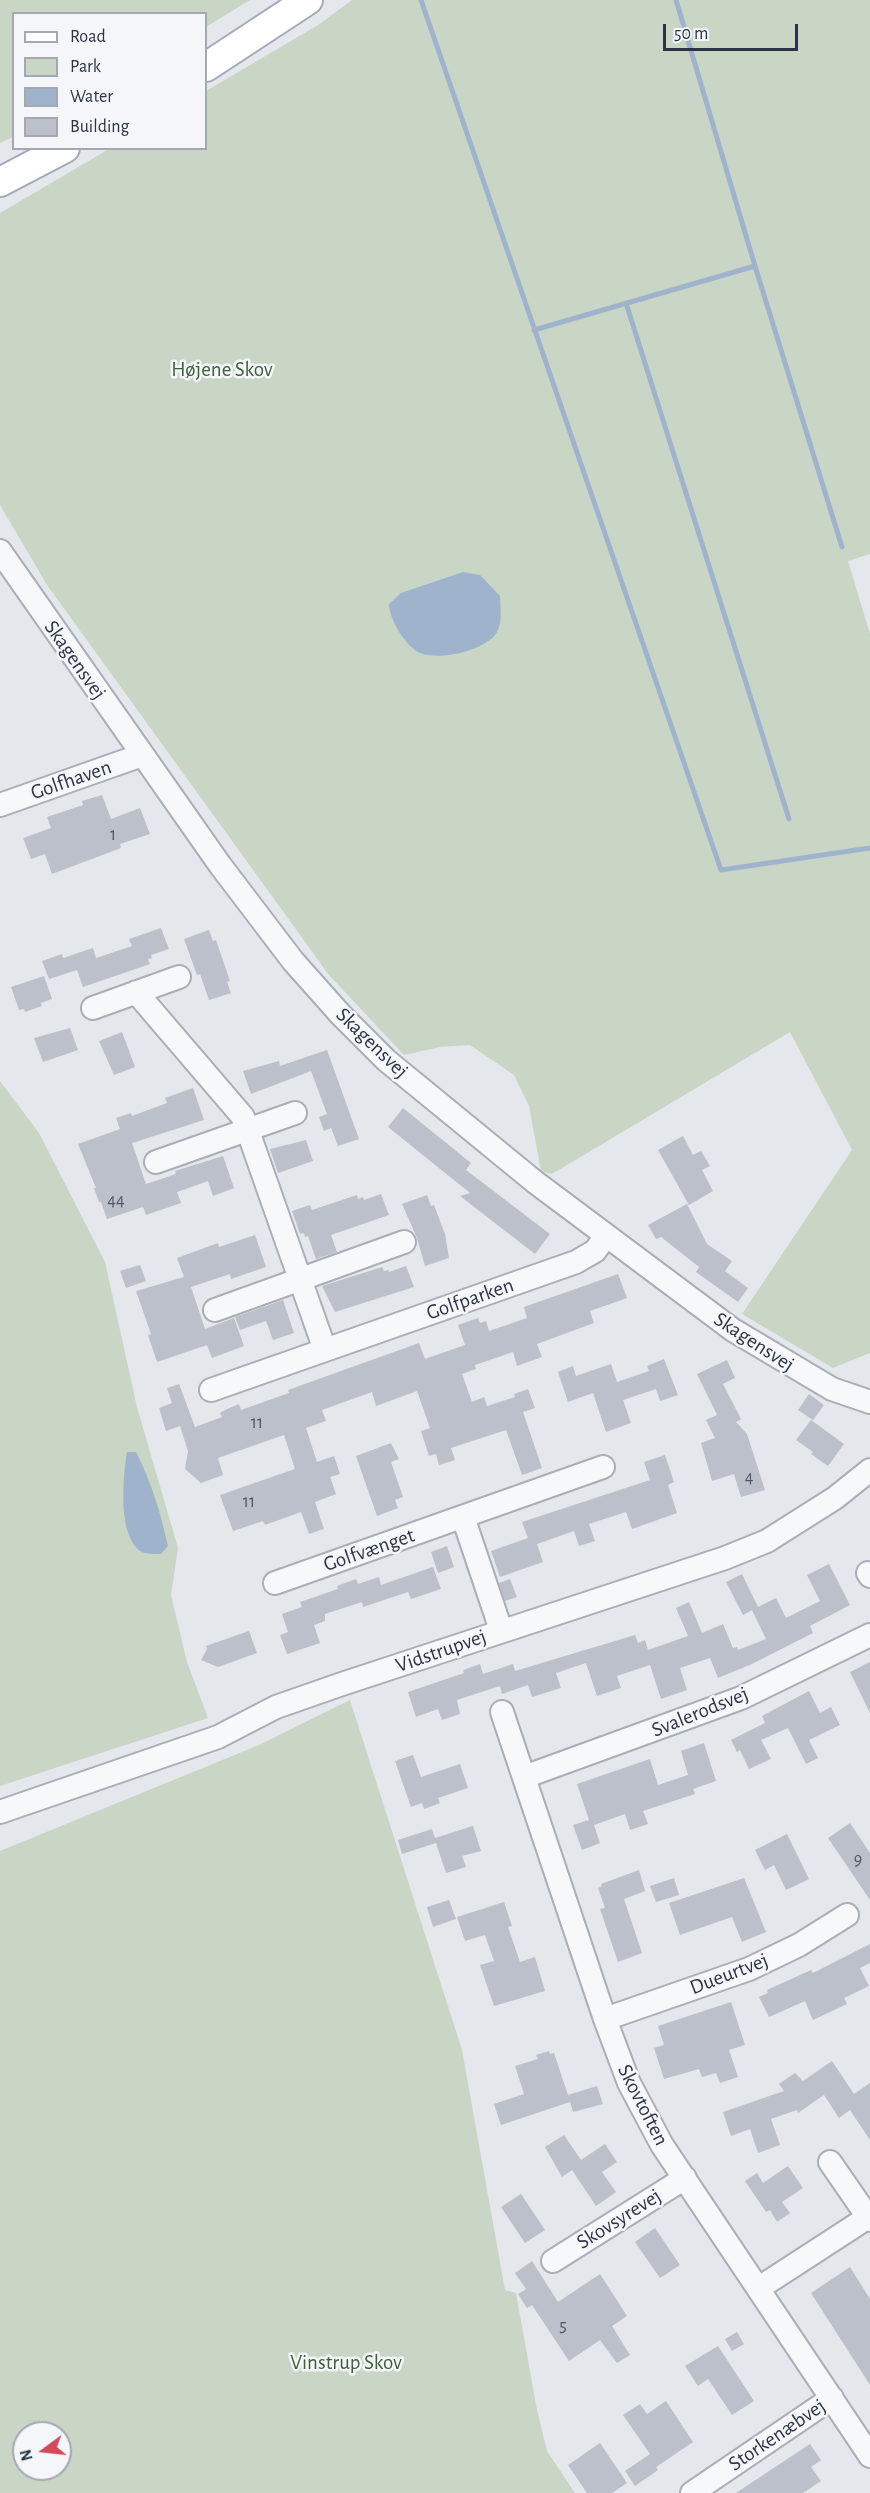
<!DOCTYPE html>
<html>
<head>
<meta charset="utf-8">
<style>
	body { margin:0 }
	#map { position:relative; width:870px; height:2493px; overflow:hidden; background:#e4e7ec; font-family:"Alegreya Sans",sans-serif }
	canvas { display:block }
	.legend { position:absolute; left:12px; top:12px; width:195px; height:138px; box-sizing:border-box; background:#f4f6f9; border:2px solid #a4a8b1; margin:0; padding:8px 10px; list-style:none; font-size:18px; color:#2b3445 }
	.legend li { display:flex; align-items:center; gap:12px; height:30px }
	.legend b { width:30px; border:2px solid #a4a8b1 }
	.north { position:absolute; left:12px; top:2421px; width:60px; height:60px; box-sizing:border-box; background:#f4f6f9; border:2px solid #a4a8b1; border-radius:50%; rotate:255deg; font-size:16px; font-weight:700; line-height:24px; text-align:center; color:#2b3445 }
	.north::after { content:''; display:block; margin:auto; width:21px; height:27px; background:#d1495b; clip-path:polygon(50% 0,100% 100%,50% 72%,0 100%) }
	.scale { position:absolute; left:663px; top:24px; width:135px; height:27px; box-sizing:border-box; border:3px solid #2b3445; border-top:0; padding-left:8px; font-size:18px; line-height:21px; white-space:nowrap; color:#2b3445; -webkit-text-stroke:4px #f4f6f9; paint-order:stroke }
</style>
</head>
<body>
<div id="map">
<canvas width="870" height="2493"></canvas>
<ul class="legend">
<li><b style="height:8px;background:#fff"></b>Road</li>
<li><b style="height:16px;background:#c9d6c5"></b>Park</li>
<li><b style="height:16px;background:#9fb4cc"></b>Water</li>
<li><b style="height:16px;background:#bbc0ca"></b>Building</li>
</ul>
<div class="north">N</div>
<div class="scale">50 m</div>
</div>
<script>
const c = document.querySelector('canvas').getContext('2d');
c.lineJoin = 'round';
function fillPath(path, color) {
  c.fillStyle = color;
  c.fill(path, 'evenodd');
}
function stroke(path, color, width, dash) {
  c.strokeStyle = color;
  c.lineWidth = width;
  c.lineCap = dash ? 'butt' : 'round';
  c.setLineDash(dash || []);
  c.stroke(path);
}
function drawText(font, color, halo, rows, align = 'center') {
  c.font = font + ' "Alegreya Sans",sans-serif';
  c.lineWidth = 5;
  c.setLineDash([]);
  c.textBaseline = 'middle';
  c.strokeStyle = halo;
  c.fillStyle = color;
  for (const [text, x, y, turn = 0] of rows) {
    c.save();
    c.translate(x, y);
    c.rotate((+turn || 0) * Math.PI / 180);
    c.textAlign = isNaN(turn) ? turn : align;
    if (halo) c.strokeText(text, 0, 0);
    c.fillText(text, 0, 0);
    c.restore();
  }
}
const green = new Path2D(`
	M0 0H250L206 27V14H14L13 137 0 143Z
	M352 0H870V554L848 561 870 634V1353L833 1368 742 1314 852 1150 790 1032 552 1174 541 1171 529 1106 514 1075 470 1045 440 1047 404 1055 329 975 47 585 0 505V213L109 149 206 148V91L318 25Z
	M0 1081 39 1133 105 1262 137 1407 178 1548 171 1595 187 1662 208 1718 0 1786Z
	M350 1700 462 2050 505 2290 516 2293 537 2410 547 2451 575 2493H0V1851L259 1745ZM24 2433H60V2469H24Z`);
const water = new Path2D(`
	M463 572 480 575 500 596C500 607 503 622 497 632 486 651 439 661 420 653 406 647 389 619 389 604L401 593Z
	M127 1452H136C151 1481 161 1514 168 1546L161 1554C155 1554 147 1554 142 1552 117 1537 123 1477 127 1452Z`);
const stream = new Path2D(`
	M421 0 721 870 870 848
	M755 266 842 547
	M626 303 789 819
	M534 330 755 266 676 0`);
const building = new Path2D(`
	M102 795 111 819 140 808 150 834 120 844 121 848 52 874 45 854 31 859 23 838 51 828 47 817 83 805 82 801Z
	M161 928 169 949 151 955 152 958 148 959 150 964 83 987 77 970 49 979 42 961 62 954 63 958 93 948 96 958 132 946 129 939Z
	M209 930 213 941 216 940 230 981 227 982 231 993 209 1000 200 974 197 975 184 939Z
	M44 976 52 999 41 1003 42 1006 25 1012 24 1009 19 1010 11 987Z
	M70 1028 78 1050 43 1062 34 1038Z
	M122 1032 135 1067 114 1075 99 1041Z
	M327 1050 359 1139 338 1146 331 1128 324 1131 319 1117 327 1114 311 1071 251 1094 243 1071 279 1061 280 1066Z
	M193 1088 204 1120 132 1143 146 1184 176 1174 175 1171 223 1156 234 1188 213 1196 208 1181 177 1192 181 1203 146 1215 143 1207 107 1219 101 1202H99L94 1188H96L78 1144 120 1129 116 1118 131 1113 132 1116 167 1103 165 1098Z
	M403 1108 471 1163 466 1170 550 1234 535 1254 460 1196 470 1193 388 1127Z
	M683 1136 693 1155 701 1151 710 1166 702 1170 713 1191 689 1205 658 1150Z
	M306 1140 313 1161 278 1173 270 1149Z
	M381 1194 389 1215 331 1235 337 1252 316 1259 308 1236 305 1237 304 1233 300 1234 292 1211 310 1205 312 1210 357 1195 358 1199 363 1197 364 1200Z
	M427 1195 431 1206 434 1205 445 1234 449 1258 425 1266 417 1238 402 1204Z
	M687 1204 707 1244 732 1261 725 1271 748 1288 738 1302 696 1272 699 1267 661 1237 656 1239 648 1225Z
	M255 1235 266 1267 231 1279 230 1274 191 1287 205 1329 234 1318 244 1346 212 1358 207 1345 157 1362 148 1335 151 1334 136 1291 184 1277 177 1258 218 1243 219 1247Z
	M140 1265 146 1281 126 1288 120 1271Z
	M406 1266 414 1287 335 1312 322 1286 382 1267 384 1271 388 1270 389 1272Z
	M618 1274 627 1298 590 1311 594 1323 537 1344 542 1357 517 1366 513 1352 475 1365 476 1369 462 1374 472 1402 484 1397 487 1406 515 1397 514 1394 528 1389 535 1408 523 1412 542 1468 522 1475 506 1430 451 1448 455 1460 439 1465 436 1454 429 1456 421 1431 430 1428 417 1391 376 1406 372 1392 322 1410 326 1421 306 1428 317 1462 334 1456 340 1474 330 1477 336 1494 315 1502 324 1529 309 1534 301 1512 265 1525 263 1521 233 1531 220 1495 295 1469 284 1435 218 1458 223 1475 201 1483 185 1469 188 1451 180 1426 166 1431 159 1408 172 1403 167 1388 179 1384 195 1427 222 1417 220 1413 227 1409 239 1404 241 1410 289 1393 288 1390 419 1343 425 1359 465 1345 458 1325 478 1318 480 1323 486 1321 489 1331 527 1318 524 1307Z
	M283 1300 294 1333 273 1340 266 1321 240 1330 235 1317Z
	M664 1359 678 1395 660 1401 656 1389 623 1400 631 1423 606 1432 593 1393 568 1402 558 1372 573 1366 576 1376 611 1364 617 1382 649 1371 647 1366Z
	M727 1360 735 1378 723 1384 741 1419 736 1422 747 1434 765 1490 741 1497 734 1474 712 1481 701 1443 715 1438 706 1420 717 1415 697 1374Z
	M809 1394 824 1405 813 1420 798 1410Z
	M811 1420 844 1444 828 1466 811 1454 813 1452 796 1440Z
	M391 1443 399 1459 391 1462 403 1497 395 1500 398 1508 377 1516 356 1456Z
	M665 1455 674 1482 668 1485 677 1513 632 1529 626 1512 589 1524 595 1541 579 1546 574 1531 537 1544 543 1562 500 1577 491 1551 528 1538 522 1522 650 1480 644 1462Z
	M447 1546 454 1567 438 1573 431 1552Z
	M829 1564 850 1605 810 1626 813 1633 752 1664 718 1678 710 1658 680 1668 687 1690 661 1699 650 1665 617 1676 621 1688 597 1696 586 1663 556 1673 561 1688 532 1697 528 1685 502 1694 500 1686 457 1700 460 1714 442 1720 438 1709 416 1717 408 1692 464 1673 463 1670 480 1664 483 1674 513 1664 515 1671 635 1635 638 1643 645 1640 648 1650 688 1636 676 1608 689 1602 702 1633 723 1624 733 1648 737 1647 738 1650 766 1639 752 1610 743 1615 726 1582 742 1574 758 1607 776 1598 786 1618 820 1601 807 1575Z
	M433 1567 441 1589 411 1599 408 1592 363 1607 362 1602 325 1614V1621L314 1625 320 1643 287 1654 280 1635 288 1632 282 1614 302 1607 300 1602 338 1589 337 1586 356 1579 358 1584 379 1577 381 1585Z
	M510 1579 517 1597 505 1601 499 1583Z
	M249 1631 257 1653 218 1667 201 1660 207 1649 206 1646Z
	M870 1662V1713L850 1672Z
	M809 1691 820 1713 831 1707 840 1725 809 1740 818 1758 806 1764 788 1728 761 1740 771 1759 749 1769 740 1750 737 1752 731 1740 765 1723 762 1716Z
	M704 1743 716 1781 693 1789 695 1794 643 1811 648 1824 630 1830 625 1814 594 1825 600 1843 582 1850 573 1825 589 1820 577 1784 650 1759 658 1785 688 1775 681 1751Z
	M413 1755 421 1777 460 1764 468 1788 438 1798 440 1803 424 1809 422 1803 411 1807 395 1761Z
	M850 1823 870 1853V1900L828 1838Z
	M473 1826 481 1851 462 1856 466 1867 446 1873 436 1843 402 1854 398 1840 432 1829 435 1838Z
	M787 1834 809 1879 786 1890 774 1865 765 1870 755 1850Z
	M639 1870 645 1891 624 1899 642 1953 618 1962 600 1909 605 1908 598 1888 602 1886 601 1884Z
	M674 1878 679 1895 656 1902 650 1886Z
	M744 1878 766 1932 742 1942 732 1917 680 1935 669 1903Z
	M449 1900 456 1919 433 1927 427 1907Z
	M504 1902 512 1926 508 1927 520 1962 535 1957 545 1991 494 2006 480 1965 494 1961 485 1935 465 1941 457 1917Z
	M870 1944V1963L860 1968 869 1986 844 1998 847 2004 813 2020 805 2001 769 2017 759 1997 768 1993 767 1990 811 1970 813 1973Z
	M731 2002 745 2045 729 2050 738 2077 720 2083 716 2073 702 2077 699 2069 664 2079 654 2048 664 2045 658 2026Z
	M549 2051 550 2054 554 2053 568 2095 597 2086 603 2104 573 2112 570 2102 501 2125 494 2104 524 2094 515 2066 538 2059 536 2055Z
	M832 2061 854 2094 870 2083V2140L850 2110 839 2118 824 2095 798 2113 797 2110 771 2119 780 2145 758 2153 750 2129 731 2136 723 2112 784 2091 779 2084 795 2073 803 2081Z
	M564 2135 581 2160 605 2144 617 2162 602 2172 616 2192 596 2206 572 2170 562 2177 545 2147Z
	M788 2166 803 2188 782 2202 790 2213 777 2222 770 2210 766 2212 745 2181 757 2173 763 2183Z
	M521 2194 545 2230 525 2243 501 2207Z
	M655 2228 680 2265 660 2278 635 2242Z
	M532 2261 558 2302 600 2274 627 2316 612 2326 630 2355 617 2363 600 2340 569 2361 532 2305 527 2308 518 2294 526 2289 515 2273Z
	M850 2267 870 2299V2385L811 2293Z
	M737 2332 744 2344 732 2351 725 2339Z
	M718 2346 754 2401 732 2415 708 2379 698 2386 685 2366Z
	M666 2401 693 2442 656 2467 658 2470 635 2486 625 2471 650 2454 623 2415 640 2404 647 2414Z
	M600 2443 627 2483 612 2493H587L568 2465Z
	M810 2444 821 2460 811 2467 821 2481 803 2493H736Z`);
const minor = new Path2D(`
	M0 551 220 865 293 961 341 1015 386 1060 535 1182 733 1330 832 1389 870 1402
	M0 805 142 755
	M136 992 243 1117 325 1350
	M93 1008 179 977
	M156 1162 295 1113
	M215 1310 404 1242
	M211 1390 576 1262 595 1251 606 1236
	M463 1517 501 1630
	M868 1573 870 1576
	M275 1583 603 1467
	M502 1712 605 2019 629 2083 662 2145 870 2456
	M524 1777 741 1698 870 1635
	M0 1812 218 1737 276 1707 342 1684 725 1558 767 1541 835 1498 870 1470
	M605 2019 749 1969 799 1945 847 1915
	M830 2162 870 2220
	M553 2261 685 2178
	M759 2288 870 2216
	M692 2493 832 2398`);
const major = new Path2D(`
	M206 67 308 0
	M0 182 65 148`);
const numberNames = [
	["1",113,835],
	["44",116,1201],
	["11",257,1423],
	["4",749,1478],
	["11",249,1502],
	["9",858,1860],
	["5",563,2326]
];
const parkNames = [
	["Højene Skov",222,370],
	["Vinstrup Skov",346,2363]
];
const streetNames = [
	["Skagensvej",75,660,55],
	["Golfhaven",71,780,-19],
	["Skagensvej",372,1043,44],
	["Golfparken",470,1299,-19],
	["Skagensvej",754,1342,33],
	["Golfvænget",369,1550,-19],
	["Vidstrupvej",441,1651,-19],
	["Svalerodsvej",700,1712,-22],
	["Dueurtvej",729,1974,-21],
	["Skovtoften",643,2105,63],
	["Skovsyrevej",619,2219,-32],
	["Storkenæbvej",777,2435,-34]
];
fillPath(green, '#c9d6c5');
fillPath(water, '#9fb4cc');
stroke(stream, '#9fb4cc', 5);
fillPath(building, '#bbc0ca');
stroke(minor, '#a9aeb7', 26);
stroke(major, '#a3abb8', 32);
stroke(minor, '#f7f8fa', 22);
stroke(major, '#fff', 28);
drawText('18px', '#4f5766', null, numberNames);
drawText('21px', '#3f6138', '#f4f6f9', parkNames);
drawText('21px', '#2b3445', '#f4f6f9', streetNames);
</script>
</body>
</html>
